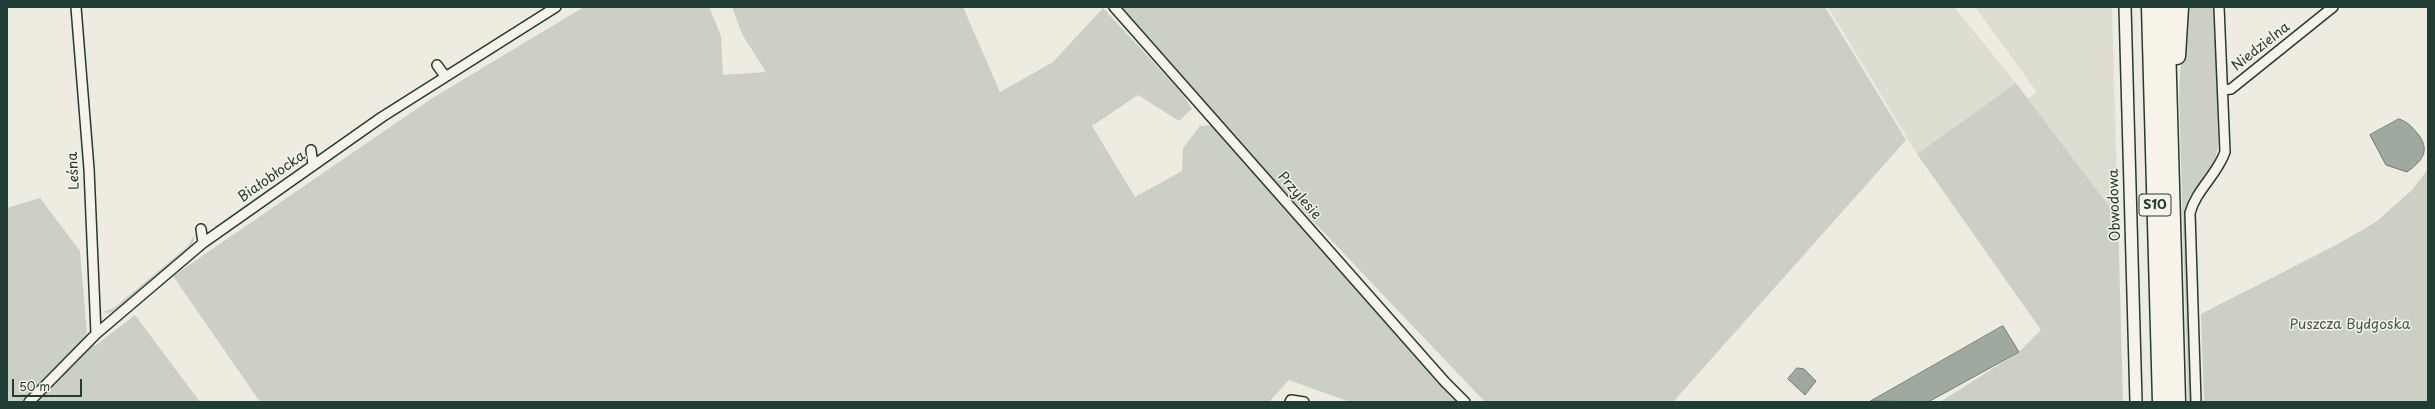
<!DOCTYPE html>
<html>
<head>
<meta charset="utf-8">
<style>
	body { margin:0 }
	#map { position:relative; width:2435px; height:409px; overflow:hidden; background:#eeece1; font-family:"Playpen Sans",sans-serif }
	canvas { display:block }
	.frame { position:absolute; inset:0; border:8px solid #1f3d34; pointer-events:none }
	.scale { position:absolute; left:12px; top:379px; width:70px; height:18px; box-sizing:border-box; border:2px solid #1f3d34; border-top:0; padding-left:5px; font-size:12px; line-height:14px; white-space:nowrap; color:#1f3d34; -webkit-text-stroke:3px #f7f3e8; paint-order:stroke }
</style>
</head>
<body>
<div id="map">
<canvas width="2435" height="409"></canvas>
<div class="frame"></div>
<div class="scale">50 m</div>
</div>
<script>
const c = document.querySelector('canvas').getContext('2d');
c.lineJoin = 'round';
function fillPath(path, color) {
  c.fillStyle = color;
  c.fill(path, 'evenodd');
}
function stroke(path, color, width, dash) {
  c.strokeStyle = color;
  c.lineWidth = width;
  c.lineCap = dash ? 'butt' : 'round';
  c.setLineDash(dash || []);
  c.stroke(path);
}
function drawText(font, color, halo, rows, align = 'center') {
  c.font = font + ' "Playpen Sans",sans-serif';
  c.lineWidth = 3;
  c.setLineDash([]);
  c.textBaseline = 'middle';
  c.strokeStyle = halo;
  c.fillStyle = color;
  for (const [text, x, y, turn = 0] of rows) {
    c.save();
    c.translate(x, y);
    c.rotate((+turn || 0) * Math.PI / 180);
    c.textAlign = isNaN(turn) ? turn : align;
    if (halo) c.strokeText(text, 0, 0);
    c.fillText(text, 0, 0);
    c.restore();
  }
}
const built = new Path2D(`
	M1828 7H1954L2016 83 1917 154Z
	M1975 7H2112L2118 218 2028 99 2037 92Z`);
const green = new Path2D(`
	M584 7H709L721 36 723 75 766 72 742 34 732 7H963L1000 92 1053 62 1103 8 1182 93 1192 109 1179 121 1138 95 1092 126 1135 197 1182 171 1183 148 1200 126 1212 125 1246 161 1120 7H1825L1906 140 1673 402H1485L1253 158 1460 402H1350L1289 380 1269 402H260L173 276 431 99Z
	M2184 7H2215L2218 143C2217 171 2196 180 2186 205L2192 402H2188L2179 95Z
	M2016 83 2118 218 2123 402H1940L2019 352 2041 330 1917 154Z
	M2428 169V402H2204L2201 314 2338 244 2376 222 2412 190Z
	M271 187 270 191 220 226H209L218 225Z
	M40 198 80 251 87 334 95 346 135 315 200 402H7V208Z
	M195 235 192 246 114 311 109 313 103 312 114 308 187 247Z`);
const water = new Path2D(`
	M2399 119C2408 122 2412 127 2418 134 2431 151 2422 161 2407 172L2386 165 2370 135Z
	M2003 326 2019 352 1928 402 1871 401Z
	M1797 368 1804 369 1816 381 1805 395 1788 379Z`);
const minor = new Path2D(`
	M76 7 89 169 96 334
	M1114 7 1445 382 1465 402
	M437 65 445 76
	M2223 90 2231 89 2333 7
	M311 150 313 165
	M201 229 203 243
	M29 402 96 334 203 243 382 117 556 7
	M1290 402 1291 400 1304 402
	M2196 402 2190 213C2196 190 2217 175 2225 152L2219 7`);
const tertiary = new Path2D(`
	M2125 7 2136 402`);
const motorway = new Path2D(`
	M2150 7 2161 402
	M2166 7 2177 402
	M2177 56 2180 7`);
const shields = [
	[2155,205,32]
];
const shieldNames = [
	["S10",2155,205]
];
const streetNames = [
	["Niedzielna",2261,47,-38],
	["Leśna",74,171,-93],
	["Białobłocka",272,177,-35],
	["Przylesie",1299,196,49],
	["Obwodowa",2115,205,-92]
];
const parkNames = [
	["Puszcza Bydgoska",2350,325]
];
fillPath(built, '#ddddd2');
fillPath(green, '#cccfc4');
fillPath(water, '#9fa99f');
stroke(water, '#6c7e74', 1);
stroke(minor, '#1f3d34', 12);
stroke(tertiary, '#1f3d34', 14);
stroke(motorway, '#1f3d34', 19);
stroke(minor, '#f7f3e8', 9);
stroke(tertiary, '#f7f3e8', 11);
stroke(motorway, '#f7f3e8', 16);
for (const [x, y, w] of shields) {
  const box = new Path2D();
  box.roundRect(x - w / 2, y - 11, w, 22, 3);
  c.fillStyle = '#f7f3e8';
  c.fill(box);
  stroke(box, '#1f3d34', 1);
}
drawText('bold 13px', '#1f3d34', null, shieldNames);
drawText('14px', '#1f3d34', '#f7f3e8', streetNames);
drawText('14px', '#425a51', '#f7f3e8', parkNames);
</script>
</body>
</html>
